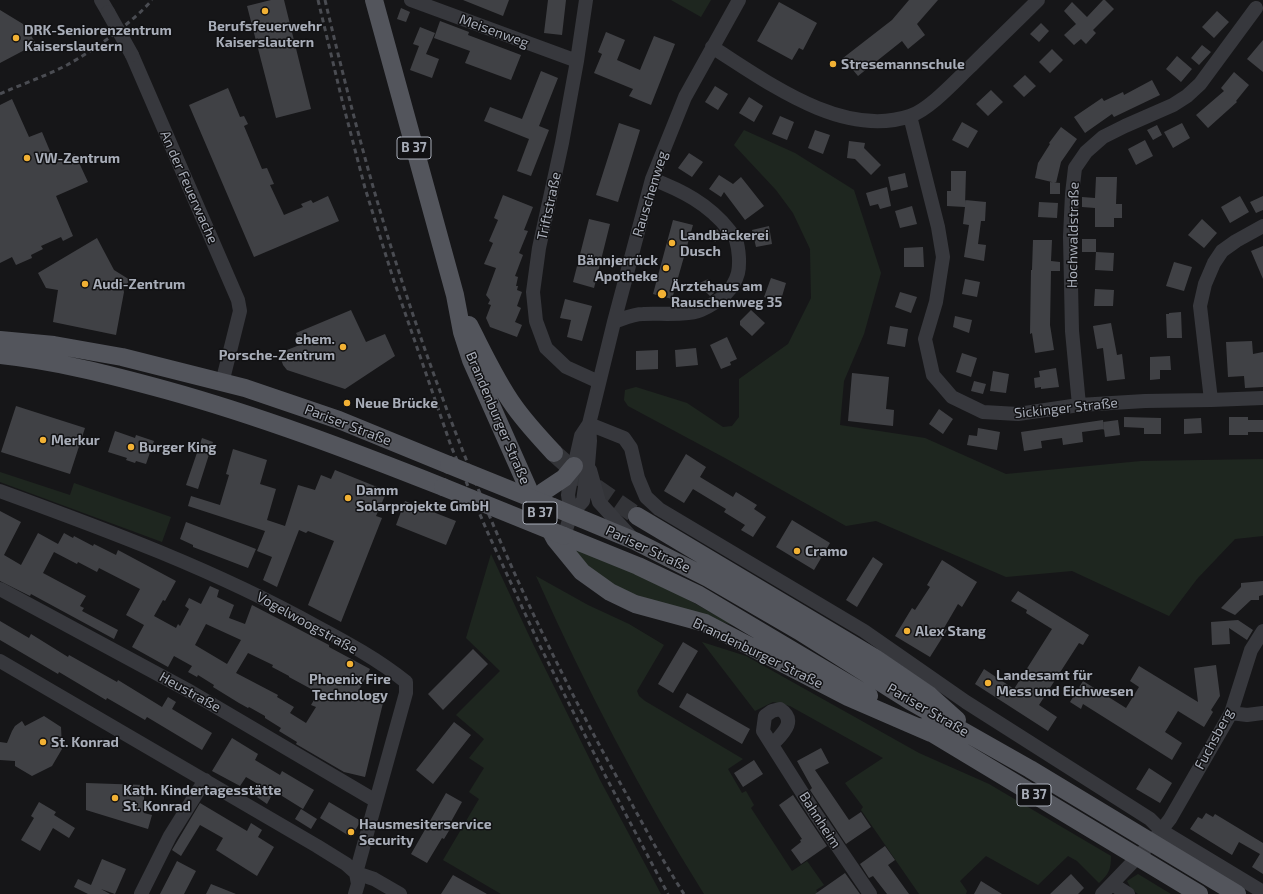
<!DOCTYPE html>
<html>
<head>
<meta charset="utf-8">
<style>
	body { margin:0 }
	canvas { display:block; background:#161618 }
</style>
</head>
<body>
<canvas width="1263" height="894"></canvas>
<script>
const c = document.querySelector('canvas').getContext('2d');
c.lineJoin = 'round';
function fillPath(path, color) {
  c.fillStyle = color;
  c.fill(path, 'evenodd');
}
function stroke(path, color, width, dash) {
  c.strokeStyle = color;
  c.lineWidth = width;
  c.lineCap = dash ? 'butt' : 'round';
  c.setLineDash(dash || []);
  c.stroke(path);
}
function drawText(font, color, halo, rows, align = 'center') {
  c.font = font + ' "Exo 2",sans-serif';
  c.lineWidth = 3;
  c.setLineDash([]);
  c.textBaseline = 'middle';
  c.strokeStyle = halo;
  c.fillStyle = color;
  for (const [text, x, y, turn = 0] of rows) {
    c.save();
    c.translate(x, y);
    c.rotate((+turn || 0) * Math.PI / 180);
    c.textAlign = isNaN(turn) ? turn : align;
    if (halo) c.strokeText(text, 0, 0);
    c.fillText(text, 0, 0);
    c.restore();
  }
}
const green = new Path2D(`
	M671 0H711L701 17Z
	M744 130 795 153 854 190 881 273 864 334 844 381 840 425 925 438 1006 474 1141 461 1263 459V536L1235 539 1197 579 1169 616 1072 571 1006 577 876 521 846 526 725 458 628 406 624 400 625 390 636 387 687 403 723 427 732 426 739 417V379L788 344 811 298 810 249 793 213 776 190 734 145Z
	M0 472 70 495 74 483 171 517 162 542 0 482Z
	M569 545 655 581 735 626 627 592 603 582Z
	M491 554 532 642 600 780 661 894H501L443 860 479 799 469 792 484 768 469 758 484 739 456 715 500 671 466 638Z
	M536 576 588 605 629 624 664 645 637 691 639 696 645 701 743 759 728 769 742 793 746 791 754 805 751 808 792 871 807 861 824 885 816 890 819 894H704C640 792 585 686 536 576Z
	M702 642 746 656 919 753 989 784 1111 856C1111 869 1109 874 1099 883L1077 861 1068 856 1038 885 986 856 960 881 967 891 966 894H919L861 810 863 807 845 783 883 758 790 706 773 702 755 711Z
	M1138 874 1171 894H1138L1132 890 1127 881Z`);
const building = new Path2D(`
	M271 0H284L311 109 276 118 247 6Z
	M463 0H509L503 16Z
	M548 0H566L562 35 544 33Z
	M909 0H938L917 24 925 35 908 49 902 41 858 76 843 58 892 20Z
	M1103 0H1105L1114 9 1093 30 1096 33 1086 44 1081 39 1074 45 1064 35 1076 24 1064 11 1072 2 1087 17Z
	M779 2 817 23 803 50 799 48 792 60 757 41Z
	M401 8 410 12 406 22 397 19Z
	M0 10 23 24 27 33 29 32 36 44 0 63Z
	M1217 11 1229 22 1214 38 1202 27Z
	M440 21 469 32 468 35 521 55 511 80 465 63 470 51 434 38Z
	M1041 23 1049 31 1039 42 1030 34Z
	M420 27 435 33 426 54 439 59 432 78 410 70 419 46 413 44Z
	M606 32 625 40 617 60 640 70 654 36 675 44 651 105 629 96 633 89 594 73 602 54 598 52Z
	M1263 40V72L1247 59Z
	M1202 45 1211 52 1199 65 1191 58Z
	M1052 49 1063 60 1050 73 1039 62Z
	M1177 56 1192 69 1181 82 1166 69Z
	M541 71 558 78 539 126 549 130 531 176 517 171 529 139 484 121 490 107 522 119Z
	M1234 72 1249 85 1236 101 1237 102 1208 128 1196 115 1224 91 1221 88Z
	M1025 75 1036 86 1024 97 1013 86Z
	M1152 80 1160 95 1114 117 1112 114 1085 133 1074 117 1102 98 1104 101 1123 92 1124 95Z
	M715 86 728 94 718 110 705 102Z
	M228 88 240 117 244 116 248 124 244 126 262 169 267 168 274 184 270 185 284 215 303 207 301 204 311 200 313 203 328 196 339 221 254 257 189 105Z
	M991 90 1003 102 988 116 976 104Z
	M749 97 763 106 754 122 739 113Z
	M12 99 29 137 42 132 55 163 75 154 88 182 56 196 73 236 63 241 61 237 41 246 43 249 31 255 32 258 16 265 12 257 0 263V105Z
	M780 116 794 122 787 140 772 134Z
	M962 122 978 131 968 148 952 140Z
	M619 123 640 130 618 202 596 195Z
	M1182 123 1190 138 1173 148 1164 132Z
	M1157 125 1162 135 1153 140 1147 130Z
	M1061 127 1077 139 1061 162 1056 183 1035 178 1038 163 1050 144 1049 143Z
	M815 130 830 135 823 154 808 148Z
	M1145 140 1153 156 1136 165 1128 149Z
	M849 141 865 143 864 148 881 165 871 175 855 159 847 158Z
	M689 153 703 162 692 177 678 168Z
	M951 171H966L965 205V200L986 202 985 221H981L978 244 986 245 984 261 964 257 969 225 963 224 965 207 947 206V191H951Z
	M905 173 908 187 891 191 888 177Z
	M719 175 733 184 741 177 764 206 745 220 724 192 721 197 709 189Z
	M1096 177H1117L1116 204H1122V218H1114V227H1095V208L1082 207V197L1095 198Z
	M1050 182 1060 183V194H1050Z
	M887 187 891 206 880 209 878 204 870 206 866 193Z
	M503 195 533 207 524 230 528 231 519 253 523 255 515 276 518 277 516 286H518L517 290 522 292 517 306 521 308 515 322 522 325 517 337 490 327 486 318 491 305 488 304 490 300 486 295 496 268 484 264 493 243 489 241 498 220 494 218Z
	M1240 196 1249 212 1230 223 1221 207Z
	M1263 196V210L1256 213 1250 202Z
	M1039 202 1058 203 1057 218 1038 217Z
	M912 206 917 224 900 228 895 211Z
	M589 219 610 224 594 288 573 282Z
	M1202 219 1217 233 1204 248 1188 235Z
	M673 220 693 225 672 299 653 294Z
	M769 226 772 244 756 247 752 230Z
	M717 229 723 236 715 242 710 234Z
	M97 238 114 270 130 280 123 289 124 292 116 335 53 322 58 290 46 288 38 273Z
	M1082 239H1096V252H1082Z
	M1033 240H1052L1051 261 1060 262V271H1051L1050 325 1054 350 1035 353 1032 333 1030 334 1031 270H1032Z
	M1263 246V279L1251 251Z
	M923 247 924 267H904V248Z
	M1096 252 1114 253 1113 271 1095 270Z
	M1174 262 1192 267 1184 291 1166 286Z
	M771 278 786 283 780 303 764 297Z
	M708 279 714 293 710 296 698 284Z
	M965 279 980 282 977 297 962 294Z
	M1095 289 1114 290 1113 306H1094Z
	M900 292 917 297 911 313 895 307Z
	M565 299 592 306 582 341 567 337 571 320 560 318Z
	M351 310 366 342 385 334 395 356 345 389 287 370 283 365 281 359 283 354 287 350 302 344 296 333Z
	M751 310 765 323 752 336 740 325V321Z
	M1181 312 1182 338H1167L1166 314H1169V313Z
	M955 316 972 320 969 333 953 327Z
	M1111 323 1117 355 1122 354 1125 379 1107 381 1103 348 1097 349 1093 326Z
	M890 326 908 329 905 347 887 344Z
	M727 337 737 359 730 362 731 365 721 369 710 345Z
	M1252 341 1253 354 1263 352V387L1245 388 1244 376 1228 377 1226 342Z
	M696 348 698 365 676 367 675 350Z
	M658 350V369L636 370V351Z
	M962 353 977 358 971 377 956 372Z
	M1170 356 1171 370H1160V379L1150 380V357Z
	M1056 368 1059 387 1041 389V387L1035 388 1034 378 1040 377 1039 371Z
	M993 371 1009 374 1006 393 990 391Z
	M852 373 889 377 886 409 894 410 893 426 848 421Z
	M974 381 986 384 983 394 971 391Z
	M16 406 85 428 70 474 1 452Z
	M939 409 953 419 943 434 929 424Z
	M1124 417 1161 418V434H1144V428L1124 427Z
	M1229 417H1248V420H1263V432H1248V435H1229Z
	M1201 418 1202 433 1184 434V419Z
	M1103 420 1104 429 1082 432 1083 442 1063 445 1062 438 1041 441 1042 448 1024 451 1021 432Z
	M1118 420 1120 435 1105 437 1103 422Z
	M978 428 1000 432 997 450 967 445 969 435 977 436Z
	M115 431 135 438 136 435 154 441 146 464 136 461 135 463 126 460 127 458 108 452Z
	M202 438 213 442 198 489 186 485Z
	M233 449 267 460 260 484 276 489 267 520 285 526 298 485 315 490 321 475 331 479 335 470 387 491 376 516 382 518 341 622 308 605 334 541 308 531 306 533 299 530 277 587 263 580 272 557 257 551 265 531 188 506 191 496 220 505 229 475 226 474Z
	M686 454 706 467 700 477 733 497 736 492 757 505 754 509 766 517 753 537 741 530 745 525 724 512 726 509 693 489 684 503 664 491Z
	M405 501 456 521 446 545 396 525Z
	M0 511 21 522 4 555 21 565 38 533 58 544 64 533 73 538 74 536 93 546 94 544 116 555 118 550 176 581 165 601 163 600 154 616 176 628 178 624 180 626 189 609 185 606 189 598 201 604 210 586 219 590 217 597 234 605 229 618 245 624 252 605 329 645V647L370 669 357 694 383 703 365 777 344 772 296 744 297 742 279 731 281 728 265 718V716L249 707 248 708 239 703 213 687 214 685 198 675 197 677 188 672 192 666 174 656 168 667 132 647 144 625 126 615 140 589 99 568 97 572 78 562 77 564 54 552 43 573 86 596 80 606 84 608 82 611 118 630 114 639 31 594 30 596 0 581ZM206 624 241 640 227 664 195 645ZM248 653 273 665 272 667 289 676V677L313 690 311 692 317 695 311 705 316 707 306 723 290 713 294 707 277 697 278 695 236 673Z
	M792 520 830 543 814 570 776 547Z
	M186 522 256 549 248 568 193 547V545L180 539Z
	M873 557 883 564 857 607 846 600Z
	M942 560 977 582 962 607 958 604 944 628 947 630 930 657 895 636 912 608 915 610 930 587 927 585Z
	M1263 581V595L1259 596V600H1251L1235 615 1221 608 1241 587V583Z
	M1018 591 1089 635 1083 645 1079 643 1039 705 1057 717 1048 731 975 684 984 669 1014 689 1052 629 1026 613 1027 610 1011 601Z
	M1238 620 1253 630 1247 640 1229 628 1230 644 1212 645 1211 622Z
	M0 621 29 638 31 634 68 657 69 655 117 682 118 680 162 707 168 697 176 702 172 709 212 733 202 750 147 717 145 720 107 698 106 700 59 672 58 674 0 640Z
	M683 642 698 651 673 693 658 684Z
	M473 649 488 664 443 710 428 694Z
	M1216 665 1220 696 1211 710 1213 712 1204 727 1178 711 1165 732 1182 743 1172 760 1083 704 1081 709 1070 702 1083 681 1126 708 1139 687 1130 681 1139 666 1198 702 1194 668Z
	M687 693 750 729 742 744 679 707Z
	M44 716 61 727 62 749 52 766 32 776 15 766V761L0 760V742L7 743 12 731 15 726 22 721 25 726Z
	M454 722 471 735 433 784 416 770Z
	M232 738 258 754 255 760 280 775 282 771 314 790 303 809 274 791 267 804 257 797 263 787 246 777 240 786 212 771Z
	M821 748 829 763 815 770 849 820 861 812 871 827 846 844 810 790 812 788 797 761Z
	M754 760 763 774 743 787 734 773Z
	M1149 768 1172 783 1160 803 1136 789Z
	M86 783 144 785V813L152 815 148 829 86 810Z
	M446 793 462 802 448 827 450 829 444 839 442 838 427 863 411 854Z
	M793 795 827 846 801 864 791 850 801 842 800 840 802 839 779 805Z
	M39 802 56 812 54 815 75 828 69 838 53 828 40 851 21 840 34 818 31 816Z
	M329 802 361 821 351 837 320 818Z
	M200 803 247 831 251 823 262 830 258 837 274 847 257 876 216 850 223 838 200 825 181 856 172 850Z
	M301 809 317 819 311 829 295 819Z
	M1206 813 1213 817 1215 814 1263 843V874L1252 867 1260 854 1239 842 1232 855 1190 829 1198 817 1202 819Z
	M885 846 895 860 888 865 909 894H887L873 876 869 878 860 864Z
	M102 859 126 869 115 894 101 889 110 894H88L74 887 78 879 91 885Z
	M177 861 196 871 184 894H160Z
	M845 873 860 894H815Z
	M1071 874 1084 888 1078 894H1050Z
	M453 875 487 894H441Z
	M981 881 1002 894H974Z
	M211 884 236 894H206Z`);
const majorTunnel = new Path2D(`
	M554 453 582 478 637 516`);
const minor = new Path2D(`
	M101 0 108 12
	M411 0 577 61
	M586 0 577 61 562 143 539 248 533 292 536 321 546 348 566 367 599 382
	M712 47C766 81 842 139 910 116 930 109 955 81 971 66 993 44 1016 22 1038 0
	M132 55 238 300 240 311 222 383
	M910 116 938 227 943 257 936 302 925 339 933 375 952 397 983 412 1018 414 1079 405 1145 401 1211 400 1263 398
	M614 322C623 319 633 314 643 314 658 313 687 316 701 310 717 303 733 292 738 273 740 264 739 249 736 240 735 236 731 233 729 230 709 204 681 190 652 179
	M1211 400 1200 306 1205 284 1214 263 1222 251 1236 241 1263 226
	M1079 405 1072 331 1070 237 1072 194 1075 168 1086 152 1103 137 1125 126 1173 105 1187 96 1200 84 1256 8
	M589 424 624 438 631 448 638 478 646 497 659 509 864 631 966 702 1150 819 1162 831 1263 892
	M590 470 599 502 632 538
	M0 491C107 530 215 570 316 626 346 642 379 660 406 682V693L356 873 358 884 355 894
	M571 514 568 495 569 489 581 436 589 424
	M564 536 571 514 583 501 588 465 590 441 589 424 614 322 652 179 685 97 739 0
	M0 589 191 692 376 801
	M0 661 317 846 346 864 356 873 374 879 400 894
	M1231 713 1247 715 1263 713
	M772 745C782 734 798 721 780 709L772 711 765 716 763 731 815 813 870 894
	M1112 884 1128 894
	M141 894 170 836 205 780
	M1102 894 1152 842 1170 819 1231 713 1251 650 1263 631`);
const major = new Path2D(`
	M374 0 455 295 462 332 471 360 531 495 555 539 582 572 610 592 635 604 705 623 848 697 931 733
	M469 325C483 352 496 381 514 406 526 423 540 438 554 453
	M0 340 54 345 122 357 245 388 339 420 449 465
	M0 355C57 361 111 375 166 390 260 416 352 451 443 487
	M543 492 564 478 574 466
	M553 507 635 541 708 578 799 631 910 701 1030 769 1237 894
	M637 516 875 658 929 695 957 720
	M564 536 638 566 699 595 869 696
	M922 727 1199 894`);
const rail = new Path2D(`
	M318 0 342 100 365 188 392 275 451 446 487 531 540 646 606 777 668 894
	M325 0C347 92 370 183 399 272 457 454 534 631 628 797 646 830 664 863 684 894
	M0 94C22 84 46 76 67 65 94 50 132 23 152 0`);
const minorBridge = new Path2D(`
	M108 12 132 55`);
const majorBridge = new Path2D(`
	M449 465 553 507
	M443 487 564 536`);
const markers = [
	[265,11,4,"#f2b134"],
	[16,38,4,"#f2b134"],
	[833,64,4,"#f2b134"],
	[27,158,4,"#f2b134"],
	[672,243,4,"#f2b134"],
	[666,268,4,"#f2b134"],
	[85,284,4,"#f2b134"],
	[662,294,5,"#f2b134"],
	[343,347,4,"#f2b134"],
	[347,403,4,"#f2b134"],
	[43,440,4,"#f2b134"],
	[131,447,4,"#f2b134"],
	[348,498,4,"#f2b134"],
	[797,551,4,"#f2b134"],
	[907,631,4,"#f2b134"],
	[350,664,4,"#f2b134"],
	[988,683,4,"#f2b134"],
	[43,742,4,"#f2b134"],
	[115,798,4,"#f2b134"],
	[351,832,4,"#f2b134"]
];
const shields = [
	[414,148,34],
	[540,513,34],
	[1034,795,34]
];
const shieldNames = [
	["B 37",414,148],
	["B 37",540,513],
	["B 37",1034,795]
];
const poiNames = [
	["Berufsfeuerwehr",265,26,"center"],
	["Kaiserslautern",265,42,"center"],
	["DRK-Seniorenzentrum",24,30],
	["Kaiserslautern",24,46],
	["Stresemannschule",841,64],
	["VW-Zentrum",35,158],
	["Landbäckerei",680,235],
	["Dusch",680,251],
	["Bännjerrück",658,260,"right"],
	["Apotheke",658,276,"right"],
	["Audi-Zentrum",93,284],
	["Ärztehaus am",671,286],
	["Rauschenweg 35",671,302],
	["ehem.",335,339,"right"],
	["Porsche-Zentrum",335,355,"right"],
	["Neue Brücke",355,403],
	["Merkur",51,440],
	["Burger King",139,447],
	["Damm",356,490],
	["Solarprojekte GmbH",356,506],
	["Cramo",805,551],
	["Alex Stang",915,631],
	["Landesamt für",996,675],
	["Mess und Eichwesen",996,691],
	["Phoenix Fire",350,679,"center"],
	["Technology",350,695,"center"],
	["St. Konrad",51,742],
	["Kath. Kindertagesstätte",123,790],
	["St. Konrad",123,806],
	["Hausmesiterservice",359,824],
	["Security",359,840]
];
const streetNames = [
	["Meisenweg",494,31,20],
	["An der Feuerwache",189,187,66],
	["Rauschenweg",650,194,-73],
	["Triftstraße",549,206,-78],
	["Hochwaldstraße",1073,235,-89],
	["Sickinger Straße",1066,408,-6],
	["Brandenburger Straße",498,418,67],
	["Pariser Straße",348,425,21],
	["Pariser Straße",648,549,25],
	["Vogelwoogstraße",307,623,29],
	["Brandenburger Straße",758,653,26],
	["Heustraße",190,692,29],
	["Pariser Straße",928,710,30],
	["Fuchsberg",1214,739,-62],
	["Bahnheim",820,820,57]
];
fillPath(green, '#1e261f');
fillPath(building, '#404145');
stroke(majorTunnel, '#333438', 18, [18, 9]);
stroke(minor, '#37383d', 14);
stroke(major, '#53555c', 18);
stroke(rail, '#4a4c52', 3, [5, 4]);
stroke(minorBridge, '#37383d', 14);
stroke(majorBridge, '#53555c', 18);
for (const [x, y, r, color] of markers) {
  const dot = new Path2D();
  dot.arc(x, y, r, 0, 2 * Math.PI);
  c.fillStyle = color;
  c.fill(dot);
  stroke(dot, '#111113', 1.5);
}
for (const [x, y, w] of shields) {
  const box = new Path2D();
  box.roundRect(x - w / 2, y - 11, w, 22, 3);
  c.fillStyle = '#111113';
  c.fill(box);
  stroke(box, '#a8adb8', 1);
}
drawText('bold 13px', '#a8adb8', null, shieldNames);
drawText('bold 14px', '#a8adb8', '#111113', poiNames, 'left');
drawText('14px', '#a8adb8', '#111113', streetNames);
</script>
</body>
</html>
